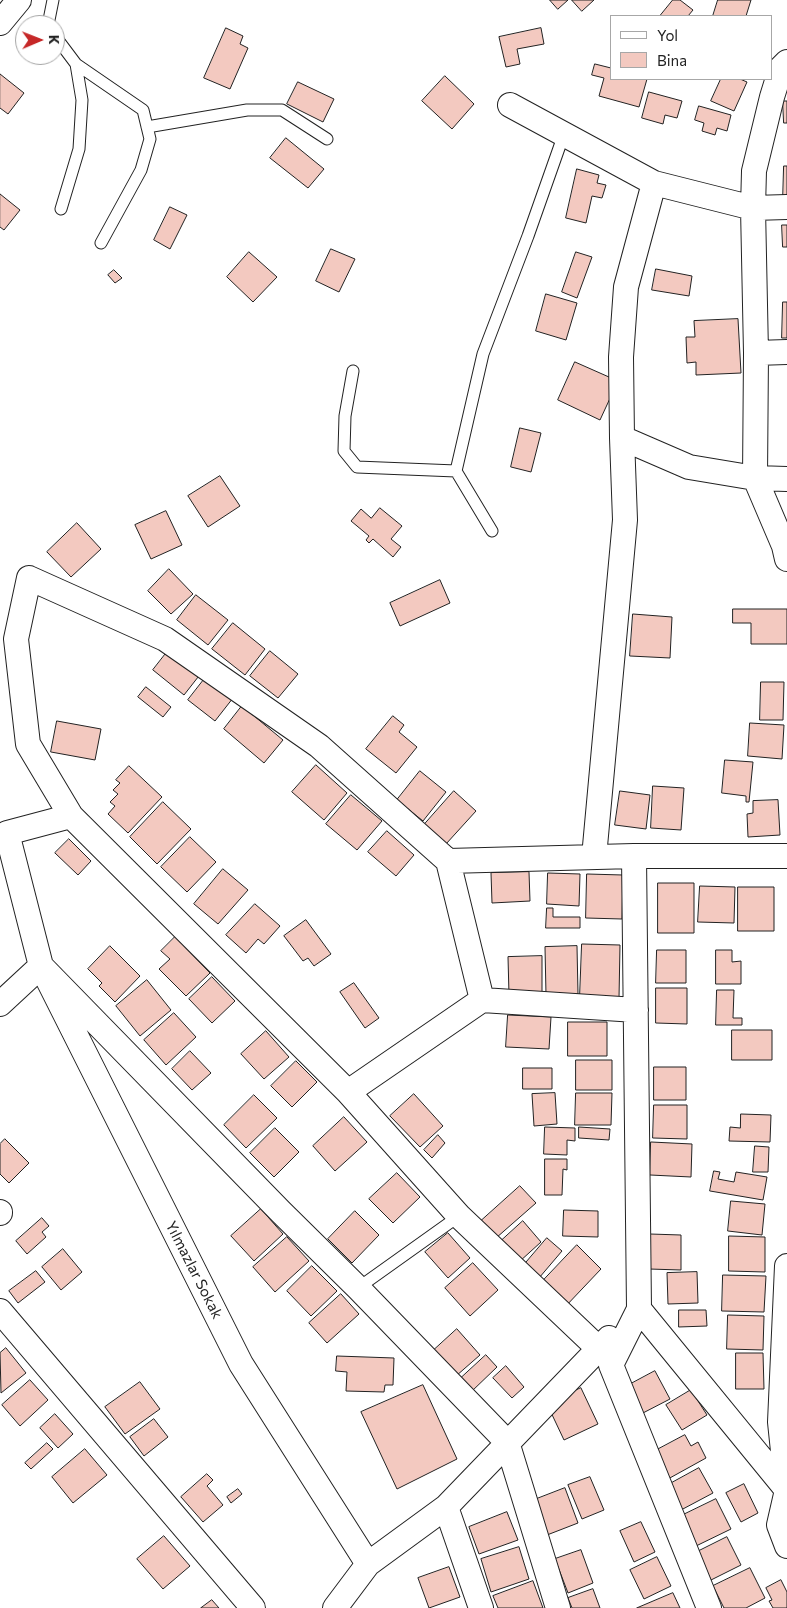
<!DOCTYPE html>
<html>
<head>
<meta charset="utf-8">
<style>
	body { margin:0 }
	#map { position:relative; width:787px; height:1608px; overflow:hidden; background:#fff; font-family:Commissioner,sans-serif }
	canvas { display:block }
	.legend { position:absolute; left:610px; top:15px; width:162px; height:65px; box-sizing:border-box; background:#fff; border:1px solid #a7a7a7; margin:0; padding:6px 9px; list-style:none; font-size:15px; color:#222 }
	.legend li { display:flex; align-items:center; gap:10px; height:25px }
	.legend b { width:25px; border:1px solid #a7a7a7 }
	.north { position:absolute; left:15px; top:15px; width:50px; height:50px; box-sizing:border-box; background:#fff; border:1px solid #a7a7a7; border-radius:50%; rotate:89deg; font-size:14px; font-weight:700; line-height:20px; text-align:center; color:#222 }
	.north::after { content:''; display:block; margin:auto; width:18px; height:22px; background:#c62828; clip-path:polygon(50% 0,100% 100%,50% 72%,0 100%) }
</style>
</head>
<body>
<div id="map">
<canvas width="787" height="1608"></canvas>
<ul class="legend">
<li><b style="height:6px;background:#fff"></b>Yol</li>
<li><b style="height:14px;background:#f3c9c0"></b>Bina</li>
</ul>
<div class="north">K</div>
</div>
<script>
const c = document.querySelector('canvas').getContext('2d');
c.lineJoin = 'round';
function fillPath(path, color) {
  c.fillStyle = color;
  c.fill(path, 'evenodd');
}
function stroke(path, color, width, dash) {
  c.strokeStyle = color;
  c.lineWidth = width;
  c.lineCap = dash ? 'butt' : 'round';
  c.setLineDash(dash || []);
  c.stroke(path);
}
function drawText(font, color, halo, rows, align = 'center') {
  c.font = font + ' Commissioner,sans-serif';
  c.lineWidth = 4;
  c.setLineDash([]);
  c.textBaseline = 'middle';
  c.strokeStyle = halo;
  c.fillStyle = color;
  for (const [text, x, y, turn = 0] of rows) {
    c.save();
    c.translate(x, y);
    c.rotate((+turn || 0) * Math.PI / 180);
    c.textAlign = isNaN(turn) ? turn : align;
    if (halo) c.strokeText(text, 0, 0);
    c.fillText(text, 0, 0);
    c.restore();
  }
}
const building = new Path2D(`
	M550 0H568L558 9Z
	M572 0H594L582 11Z
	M673 0H680L693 10 688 16H660Z
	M718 0H751L746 16H713Z
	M226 28 243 36 240 44 248 48 230 89 204 78Z
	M541 28 544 44 517 49 520 64 506 67 499 37Z
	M595 64 611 68V79H647L639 107 599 96 604 78 592 75Z
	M0 74 24 93 8 114 0 108Z
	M445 76 474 104 452 129 422 101Z
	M721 79H740L747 82 734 111 711 101Z
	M298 82 334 99 323 122 287 104Z
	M649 92 682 101 677 118 665 115 663 124 642 118Z
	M783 101H787V123H784Z
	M699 106 731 115 727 131 717 128 715 135 702 131 704 123 695 120Z
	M286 138 324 169 308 188 270 158Z
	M784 166H787V200H783Z
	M577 169 599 175 597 183 606 185 602 198 592 196 586 223 566 218Z
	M0 194 20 210 4 230 0 227Z
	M170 207 187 215 170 249 154 240Z
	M782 225H787V247H783Z
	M331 249 355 259 339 292 316 281Z
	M249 252 277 277 253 302 227 277Z
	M576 252 592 257 577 298 562 292Z
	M656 269 692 276 689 296 652 290Z
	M114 270 122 278 115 283 108 275Z
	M546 294 577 303 566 340 536 331Z
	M783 302H787V338H782Z
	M738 319 741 373 696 375V362L687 363 686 337H695L694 321Z
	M575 362 618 381 600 420 558 400Z
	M520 428 541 433 531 472 511 467Z
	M220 476 240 506 208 527 188 496Z
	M380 508 402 526 391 539 401 547 393 557 373 539 369 543 366 540 369 536 351 521 361 509 371 518Z
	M166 511 182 545 151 559 135 525Z
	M77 523 101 549 71 577 47 552Z
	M169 569 193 594 171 614 148 591Z
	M440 580 450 603 400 626 390 603Z
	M196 595 228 620 208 645 177 620Z
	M733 609H787V644H751V623H733Z
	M633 614 672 617 670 658 630 656Z
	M233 623 265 649 245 675 212 649Z
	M171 647 202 672 184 695 153 670Z
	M270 651 298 674 278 698 250 676Z
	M206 677 233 698 215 721 188 700Z
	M761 682H784L783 720H760Z
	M146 687 171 707 163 717 138 697Z
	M242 706 283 740 264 763 224 729Z
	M393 716 404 725 399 732 417 747 396 773 366 749Z
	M57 721 101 729 95 760 51 752Z
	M750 723 784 725 782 759 748 756Z
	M725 760 753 762 749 802H746V796L722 793Z
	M316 765 347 793 324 820 292 792Z
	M129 766 162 797 128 833 108 814 115 806 110 802 118 794 113 790 120 783 116 780Z
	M420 771 446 792 423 821 397 800Z
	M653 786 684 788 681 830 651 828Z
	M454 791 476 811 446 844 424 825Z
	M620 791 650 795 646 829 615 825Z
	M351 795 382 821 357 850 326 824Z
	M778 800 780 835 748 837 747 814 753 813V801Z
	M163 802 191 829 157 864 130 837Z
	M387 831 414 855 396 876 368 852Z
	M190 837 216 862 187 892 161 867Z
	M69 839 91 861 78 875 55 853Z
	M223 869 248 890 218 924 194 904Z
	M529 872 530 901 492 903 491 873Z
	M548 873 580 874 579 906 547 904Z
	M587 874 623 875 622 919 586 918Z
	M658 883H694V933H658Z
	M700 886 735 887 734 923 698 922Z
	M738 887H774V931H738Z
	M255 904 280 926 264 944 258 939 246 953 226 935Z
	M547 908H553V917H580V928H546Z
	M306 920 331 954 314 966 308 958 303 961 284 936Z
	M175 937 210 973 186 996 159 969 170 959 161 951Z
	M582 944 620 945 619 998 580 996Z
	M110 946 140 976 115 1002 99 986 102 983 88 969Z
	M577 946 578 994 546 995 545 947Z
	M657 950H686V983H656Z
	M716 950H732V962L741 961V984H716Z
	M542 956V995H509L508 957Z
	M212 977 235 1001 212 1023 189 999Z
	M147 980 171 1010 140 1036 116 1006Z
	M354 983 379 1018 365 1028 340 992Z
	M656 988H687V1024L656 1023Z
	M717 990H734L733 1018H742V1025H716Z
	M174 1013 196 1037 166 1065 144 1040Z
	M508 1015 551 1017 549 1049 506 1047Z
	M568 1022H607V1056H568Z
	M732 1030H772V1060H732Z
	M266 1031 289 1057 264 1079 241 1054Z
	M190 1051 211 1073 192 1090 172 1069Z
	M576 1060H612V1090H576Z
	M296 1061 317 1082 292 1107 271 1086Z
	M654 1067H686V1100H654Z
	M523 1068H552V1089H523Z
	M555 1093 557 1124 534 1126 532 1094Z
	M576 1093H612L611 1125H575Z
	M414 1094 443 1126 420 1147 390 1116Z
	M254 1095 277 1118 246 1148 224 1125Z
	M654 1105H687V1139L653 1138Z
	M741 1114 771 1115 770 1142 729 1141 730 1127 740 1128Z
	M344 1117 367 1142 335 1171 313 1146Z
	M545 1127 575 1128V1141L567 1140V1155L544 1154Z
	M579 1127 610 1129 609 1140 579 1138Z
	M275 1128 299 1152 274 1177 250 1153Z
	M438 1135 445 1143 432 1158 424 1150Z
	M5 1139 29 1163 9 1183 0 1174V1144Z
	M651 1142 692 1144 691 1177 650 1175Z
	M755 1146 769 1147 768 1172H753Z
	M545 1159H567V1170L563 1169 562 1195H545Z
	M714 1171 720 1172 718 1179 734 1182 736 1172 767 1177 763 1200 710 1191Z
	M397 1173 420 1197 393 1223 369 1199Z
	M520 1186 536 1203 496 1238 481 1221Z
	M731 1201 765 1204 762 1235 728 1231Z
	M261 1209 283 1234 254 1261 231 1236Z
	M564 1210 598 1211V1237L563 1236Z
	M355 1211 379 1235 352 1263 328 1239Z
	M42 1218 49 1226 42 1232 46 1237 27 1254 16 1241Z
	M523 1221 541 1242 519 1262 500 1242Z
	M448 1233 470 1258 448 1278 425 1252Z
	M650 1234 681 1235V1270L649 1269Z
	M729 1236 765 1237V1272L729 1271Z
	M287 1237 309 1261 275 1292 253 1267Z
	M547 1238 562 1251 539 1278 524 1265Z
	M577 1245 601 1269 564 1308 540 1284Z
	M63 1249 82 1272 61 1290 42 1267Z
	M473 1263 498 1290 470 1316 445 1288Z
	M312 1266 337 1291 311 1316 287 1291Z
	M36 1271 45 1282 18 1303 9 1291Z
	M697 1272 698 1303 668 1304 667 1273Z
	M723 1275 766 1276 764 1312 722 1311Z
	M341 1294 359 1314 327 1343 309 1323Z
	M679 1310H706L707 1326 679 1327Z
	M728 1315 764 1316 763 1350 727 1349Z
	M457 1329 480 1355 456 1376 434 1350Z
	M6 1348 26 1373 1 1393 0 1353Z
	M736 1353H763L764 1389H736Z
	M486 1355 497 1367 471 1392 460 1379Z
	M337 1356 394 1358 393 1385H385L384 1392 346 1391 347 1372 336 1371Z
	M506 1366 524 1387 512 1398 493 1378Z
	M655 1371 670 1399 641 1414 627 1386Z
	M30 1380 48 1400 20 1426 2 1405Z
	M140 1382 160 1409 125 1434 105 1407Z
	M423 1385 457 1459 397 1489 361 1412Z
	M581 1388 598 1424 564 1440 547 1404Z
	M691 1390 707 1415 682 1430 666 1405Z
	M55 1414 73 1434 58 1448 40 1428Z
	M154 1419 168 1437 144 1456 130 1437Z
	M685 1435 691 1446 698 1442 706 1458 668 1479 653 1452Z
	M47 1443 53 1449 31 1469 25 1463Z
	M85 1449 107 1475 73 1503 52 1477Z
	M699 1468 713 1493 681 1510 668 1485Z
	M207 1474 213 1480 207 1486 223 1505 203 1522 181 1497Z
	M590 1477 604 1510 582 1519 568 1485Z
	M744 1484 758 1513 741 1522 726 1493Z
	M565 1488 578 1523 547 1535 534 1500Z
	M238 1489 242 1494 231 1503 227 1497Z
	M716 1499 731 1529 696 1546 681 1516Z
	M507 1512 518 1540 479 1554 469 1527Z
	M641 1522 655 1552 634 1562 620 1531Z
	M164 1536 190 1566 163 1589 137 1559Z
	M727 1537 741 1565 711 1580 697 1552Z
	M519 1547 529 1579 491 1592 481 1559Z
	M581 1550 593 1583 568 1593 555 1559Z
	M657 1557 671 1586 644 1599 630 1570Z
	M449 1567 460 1597 429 1608 418 1578Z
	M750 1568 765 1598 746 1608H724L713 1586Z
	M781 1580 787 1592V1608H773L769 1601 772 1600 766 1588Z
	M533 1581 543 1608H498L493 1596Z
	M593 1589 600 1608H572L568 1598Z
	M673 1593 680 1608H637Z
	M212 1600 219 1608H201Z`);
const service = new Path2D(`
	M48 25 53 0
	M55 36 76 64 143 110 150 139 141 170 101 243
	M147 127 247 110H282L327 139
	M61 209 79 149 82 100 76 64
	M353 371 345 416 344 451 357 467 456 471
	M492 531 456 471 483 354 528 236 564 134
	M358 1288 459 1216`);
const minor = new Path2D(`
	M0 23 19 0
	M787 62 781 68 772 97 754 171 753 208 756 353 755 478 784 546 787 559
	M510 105 654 183
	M787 207 753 208 654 183 626 287 621 357 622 438 689 467 755 478 787 479
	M756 353 787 352
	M71 816 28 744 16 639 29 578 165 639 319 746 448 861 482 1000 348 1092
	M634 856 639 1309 611 1365 709 1608
	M594 857 625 520 622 438
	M448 861 634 856H787
	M482 1000 636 1010
	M0 1004 41 966 241 1364 368 1564 335 1608
	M0 1213V1212
	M787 1266 780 1422 787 1490 779 1525 787 1546
	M639 1309 787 1490
	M0 1311 253 1608
	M446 1507 481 1608
	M368 1564 446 1507 609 1338
	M558 1608 507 1442 358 1288 281 1212 41 966 7 833 71 816 348 1092 459 1216 598 1348`);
const streetNames = [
	["Yılmazlar Sokak",194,1270,63]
];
fillPath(building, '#f3c9c0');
stroke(building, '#222', 1);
stroke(service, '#222', 13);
stroke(minor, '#222', 26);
stroke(service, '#fff', 11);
stroke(minor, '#fff', 24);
drawText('15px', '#222', '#fff', streetNames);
</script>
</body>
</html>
